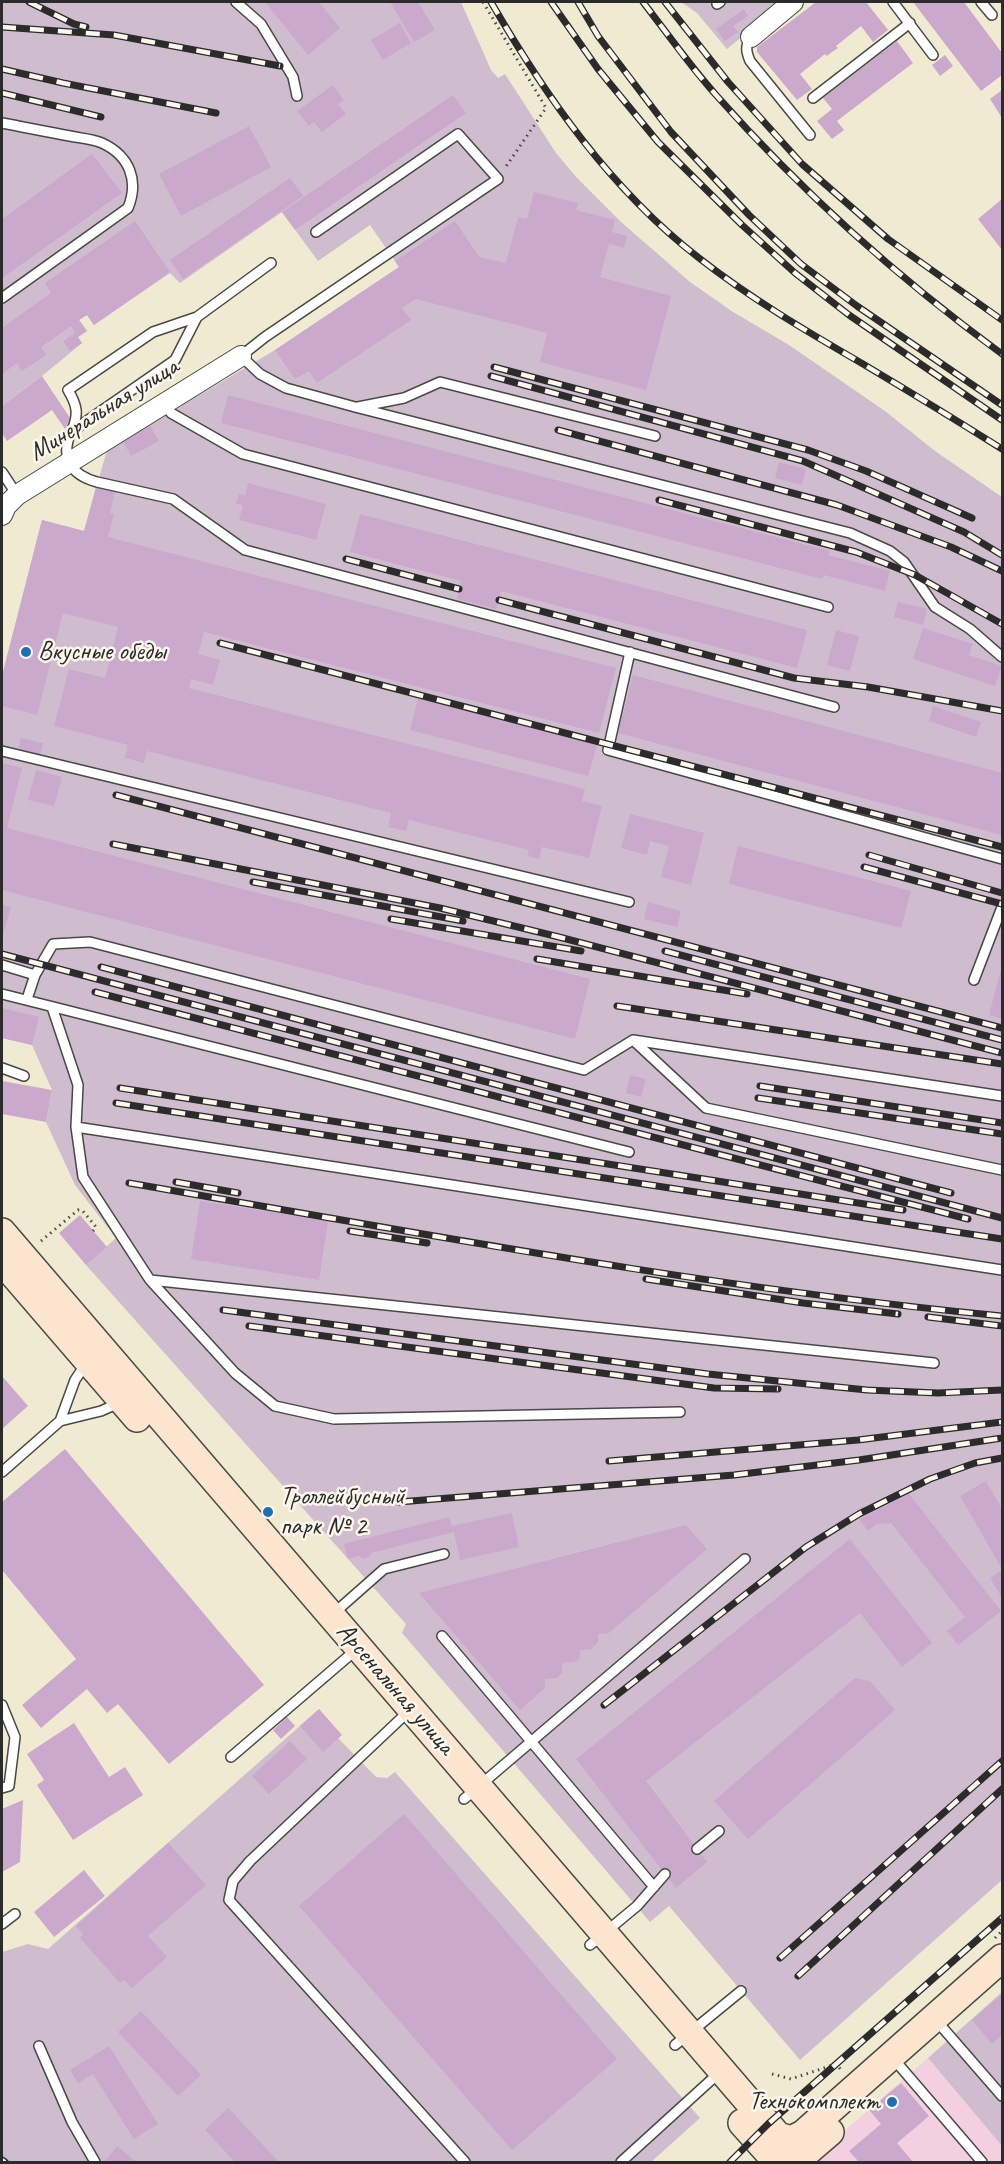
<!DOCTYPE html>
<html>
<head>
<meta charset="utf-8">
<style>
	body { margin:0 }
	#map { position:relative; width:1004px; height:2164px; overflow:hidden; background:#f0ead2; font-family:Caveat,sans-serif }
	canvas { display:block }
	.frame { position:absolute; inset:0; border:3px solid #2b2b2b; pointer-events:none }
</style>
</head>
<body>
<div id="map">
<canvas width="1004" height="2164"></canvas>
<div class="frame"></div>
</div>
<script>
const c = document.querySelector('canvas').getContext('2d');
c.lineJoin = 'round';
function fillPath(path, color) {
  c.fillStyle = color;
  c.fill(path, 'evenodd');
}
function stroke(path, color, width, dash) {
  c.strokeStyle = color;
  c.lineWidth = width;
  c.lineCap = dash ? 'butt' : 'round';
  c.setLineDash(dash || []);
  c.stroke(path);
}
function drawText(font, color, halo, rows, align = 'center') {
  c.font = font + ' Caveat,sans-serif';
  c.lineWidth = 5;
  c.setLineDash([]);
  c.textBaseline = 'middle';
  c.strokeStyle = halo;
  c.fillStyle = color;
  for (const [text, x, y, turn = 0] of rows) {
    c.save();
    c.translate(x, y);
    c.rotate((+turn || 0) * Math.PI / 180);
    c.textAlign = isNaN(turn) ? turn : align;
    if (halo) c.strokeText(text, 0, 0);
    c.fillText(text, 0, 0);
    c.restore();
  }
}
const built = new Path2D(`
	M928 2058 1002 2146V2162H809Z`);
const industrial = new Path2D(`
	M2 2H461L491 70 498 78 505 74 556 153 577 178 621 222 690 282 733 312 789 345 885 411 935 451 1002 497V1880L800 2060 669 1906 650 1922 402 1633 406 1624 86 1265 116 1238 75 1185 46 1122 52 1090 32 1045 2 1038V676L42 520 84 531 107 450 275 350 399 267 370 225 318 261 282 212 180 283 170 273 94 325 87 315 79 320 87 331 78 337 82 343 42 376 2 406Z
	M681 2H785L727 49 697 13Z
	M319 1709 338 1738 376 1777 387 1778 395 1772 700 2118 651 2162H2V1952L28 1944 48 1949Z
	M1002 1992V2146L928 2058Z`);
const building = new Path2D(`
	M265 2H319L340 28 308 55Z
	M390 2H418L435 30 414 42Z
	M816 2H866L888 30 873 42 861 26 836 46 838 48 832 52 827 56 825 54 800 74 812 89 797 100 757 52V47Z
	M913 2H964L1002 53V75L981 91Z
	M744 9 748 16 733 26 738 32 725 41 716 29Z
	M400 23 411 43 383 60 371 40Z
	M897 41 913 63 837 121 844 130 832 139 817 121 832 109 823 98Z
	M945 55 953 66 940 76 932 65Z
	M333 85 344 100 338 104 346 114 322 132 314 122 309 126 297 111Z
	M1002 90V118L990 99Z
	M453 95 466 113 295 230 282 212Z
	M249 126 271 167 181 216 159 174Z
	M92 154 122 193 2 278V219Z
	M290 178 303 196 183 279 170 260Z
	M534 192 578 203 576 210 615 220 612 232 627 236 624 248 609 244 600 277 671 296 646 390 540 362 547 333 416 299 402 308 411 320 317 383 309 371 295 379 275 350 399 267 395 261 455 221 479 257 506 263 518 217 527 219Z
	M1002 199V250L978 219Z
	M135 221 170 272 94 325 87 315 79 320 87 331 78 337 82 343 70 351 63 341 75 333 71 326 41 347 46 355 22 371 17 363 2 374V328L51 293 45 283Z
	M42 376 70 418 65 429 52 410 7 441 2 433V406Z
	M228 395 830 551 828 555 890 571 885 591 824 575 822 579 221 423Z
	M150 426 159 441 131 456 123 441Z
	M779 462 806 469 802 485 775 478Z
	M248 483 326 504 316 540 239 520 243 505 236 504 239 494 245 496Z
	M96 487 115 492 110 513 114 514 108 537 616 668 599 733 204 632 198 654 220 660 213 685 191 679 189 688 585 789 582 801 602 806 589 858 542 847 539 859 527 856 529 850 409 820 406 831 388 827 391 813 147 751 144 763 125 758 128 745 54 726 69 669 105 678 118 627 63 613 37 715 2 706V676L42 520 84 531Z
	M360 514 807 630 797 668 501 591 496 609 457 599 461 581 350 552Z
	M898 602 927 609 923 625 894 617Z
	M923 628 973 644 969 655 1002 666 995 686 913 659Z
	M836 630 859 636 850 671 827 665Z
	M633 675 1002 773V835L618 733Z
	M418 698 597 745 588 776 410 730Z
	M933 706 981 722 976 737 929 721Z
	M21 738 43 743 40 755 18 749Z
	M2 763 22 768 7 828 590 979 575 1039 2 890Z
	M36 770 62 777 54 806 28 800Z
	M630 814 704 833 691 885 661 877 669 846 650 841 647 855 621 848Z
	M738 846 911 891 901 928 729 884Z
	M648 902 681 911 677 927 644 919Z
	M2 905 11 907 2 938Z
	M1002 966V1019L989 1015Z
	M2 1008 39 1017 32 1045 2 1038Z
	M630 1075 646 1079 641 1097 626 1093Z
	M2 1081 52 1090 46 1122 2 1114Z
	M200 1201 328 1221 319 1280 191 1259Z
	M80 1215 107 1247 86 1265 59 1233Z
	M2 1376 28 1406 2 1429Z
	M65 1449 264 1685 169 1764 118 1704 107 1713 87 1689 41 1728 22 1705 76 1659 2 1570V1502Z
	M986 1481 1002 1509V1569L960 1496Z
	M909 1494 1001 1611 958 1645 947 1631 965 1617 891 1523 877 1524 868 1531 859 1519Z
	M512 1513 519 1547 460 1560 454 1532 371 1553 369 1557 363 1559 359 1556 348 1559 344 1544 449 1517 452 1526Z
	M686 1525 707 1549 609 1633 598 1634V1642L591 1649 580 1650V1658L575 1662 562 1663V1673L557 1678 545 1679V1688L520 1710 419 1593Z
	M850 1539 932 1643 902 1667 860 1613 646 1781 707 1862 676 1888 576 1759Z
	M1002 1570V1595L1001 1596 990 1578Z
	M855 1678 870 1681 895 1710 748 1839 714 1801Z
	M319 1709 342 1735 323 1752 300 1726Z
	M287 1717 295 1726 281 1739 273 1730Z
	M74 1723 109 1777 125 1767 143 1795 73 1840 37 1785 44 1780 27 1754Z
	M290 1741 307 1759 269 1794 252 1776Z
	M23 1800 20 1862 2 1872V1809Z
	M404 1814 617 2059 512 2150 299 1906Z
	M168 1843 206 1885 148 1936 167 1957 132 1988 124 1980 120 1983 80 1938 83 1934 76 1926Z
	M84 1870 105 1896 54 1937 34 1912Z
	M1002 1994V2035L992 2044 972 2020Z
	M141 2011 201 2075 178 2096 118 2032Z
	M109 2046 158 2124 134 2139 93 2074 78 2083 70 2070Z
	M901 2083 929 2116 897 2143 913 2162H859L849 2151 881 2124 869 2110Z
	M228 2108 279 2162H235L205 2130Z
	M117 2146 136 2162 105 2161Z`);
const path = new Path2D(`
	M483 2 546 108 505 168
	M41 1241 78 1210H82L96 1227 93 1231
	M995 1938 1002 1931
	M772 2074 791 2079 836 2064 842 2071`);
const lane = new Path2D(`
	M236 2 261 24 293 77 297 96
	M893 2 933 55
	M981 2 992 15
	M717 4 720 2
	M751 37C745 46 746 51 750 61L810 135
	M813 98 910 23
	M2 123C24 127 47 132 70 136 80 138 93 139 102 143 130 156 139 181 128 208L2 298
	M316 232 458 134 498 179 265 337 241 356 260 374 286 388 355 407 850 533 890 551 904 562 935 607 970 629 1002 657
	M271 263 197 317 175 360 71 432C60 458 71 475 97 482L173 499 245 550 834 707
	M165 404 171 413 243 454 828 607
	M358 407 404 398 440 382 655 436
	M72 430C79 414 77 405 68 390L153 332 197 317
	M2 472 17 495
	M630 652 608 750 1002 859
	M2 751 629 902
	M2 965 35 975
	M974 980 1002 907
	M2 994 629 1152
	M27 999 35 975 53 944 90 942 584 1070 633 1040 1002 1096
	M52 1007 78 1085 76 1127 83 1177 150 1280 934 1363
	M633 1040 706 1108 1002 1170
	M2 1068 24 1076
	M76 1127 1002 1270
	M150 1280 235 1373 275 1406 334 1419 680 1412
	M87 1362 75 1380 60 1421 101 1411 119 1403
	M2 1472 60 1421
	M333 1614 384 1569 444 1554
	M442 1636 654 1887
	M2 1705 15 1737 9 1786 2 1788
	M410 1710 250 1861 233 1881 229 1900 465 2162
	M231 1757 357 1649
	M464 1799 745 1559
	M697 1849 719 1831
	M2 1924 15 1914
	M590 1945 637 1906 665 1874
	M935 2019 1002 2096
	M675 2045 741 1991
	M39 2046 72 2122 95 2162
	M892 2057 982 2162
	M621 2162 721 2071`);
const street = new Path2D(`
	M751 37 793 2
	M2 515 6 506 17 495 241 356`);
const secondary = new Path2D(`
	M2 1232 778 2136 791 2140 803 2134 1002 1958
	M2 1261 137 1418
	M742 2123 777 2162
	M795 2162 830 2132`);
const rail = new Path2D(`
	M29 2 74 24 86 27
	M491 2C546 97 611 190 699 258 750 298 806 331 863 364 910 392 956 420 1002 449
	M551 2 598 69 658 142 742 225 795 273 849 315 1002 420
	M578 2 598 36 671 132 749 215 801 264 857 306 1002 405
	M643 2C667 33 690 66 716 95 802 192 898 278 1002 354
	M665 2 728 82 802 164 888 239 1002 320
	M2 27 114 35 280 66
	M2 69 63 83 216 113
	M2 93 101 117
	M494 367 808 450 866 471 972 518
	M491 376 803 461 964 532 1002 555
	M558 430 837 505 951 547 1002 571
	M659 500 856 552 915 575 1002 624
	M346 559 459 589
	M499 600 794 678 868 687 1002 711
	M220 643 1002 847
	M116 795 1002 1028
	M113 844 440 908 559 937 1002 1053
	M869 855 1002 893
	M864 867 1002 904
	M253 882 463 921
	M391 919 581 951
	M665 951 1002 1040
	M2 954 1002 1218
	M537 959 747 994
	M101 967 951 1193
	M95 992 968 1219
	M617 1006 1002 1064
	M760 1086 1002 1123
	M120 1088 903 1210
	M758 1098 1002 1134
	M116 1103 1002 1239
	M176 1182 238 1193
	M129 1183C419 1233 709 1288 1002 1316
	M350 1231 427 1243
	M646 1279 803 1303 898 1314
	M223 1310 708 1374 867 1390 938 1393 1002 1390
	M928 1317 1002 1326
	M249 1326 714 1388 778 1389
	M609 1461 858 1440 1002 1422
	M399 1502 734 1475 859 1460 1002 1438
	M604 1705 806 1547 859 1514 930 1479 975 1463 1002 1458
	M780 1958 1002 1761
	M798 1976 1002 1789
	M2 2160 5 2162
	M730 2162 768 2124 1002 1918`);
const markers = [
	[26,652,6,"#1f6fb2"],
	[268,1512,6,"#1f6fb2"],
	[892,2102,6,"#1f6fb2"]
];
const streetNames = [
	["Минеральная улица",104,410,-32],
	["Арсенальная улица",395,1689,49]
];
const poiNames = [
	["Вкусные обеды",38,652],
	["Троллейбусный",280,1497],
	["парк № 2",280,1527],
	["Технокомплект",880,2102,"right"]
];
fillPath(built, '#f3cfe0');
fillPath(industrial, '#cfbdcf');
fillPath(building, '#cba9cd');
stroke(lane, '#494844', 12);
stroke(street, '#494844', 22);
stroke(secondary, '#494844', 30);
stroke(path, '#494844', 3, [1.5, 4.5]);
stroke(lane, '#fff', 9);
stroke(street, '#fff', 20);
stroke(secondary, '#fce5cf', 27);
stroke(rail, '#2b2b2b', 7);
stroke(rail, '#fbf7ec', 4.5, [14]);
for (const [x, y, r, color] of markers) {
  const dot = new Path2D();
  dot.arc(x, y, r, 0, 2 * Math.PI);
  c.fillStyle = color;
  c.fill(dot);
  stroke(dot, '#fbf7ec', 2);
}
drawText('26px', '#2b2b2b', '#fbf7ec', streetNames);
drawText('26px', '#2b2b2b', '#fbf7ec', poiNames, 'left');
</script>
</body>
</html>
